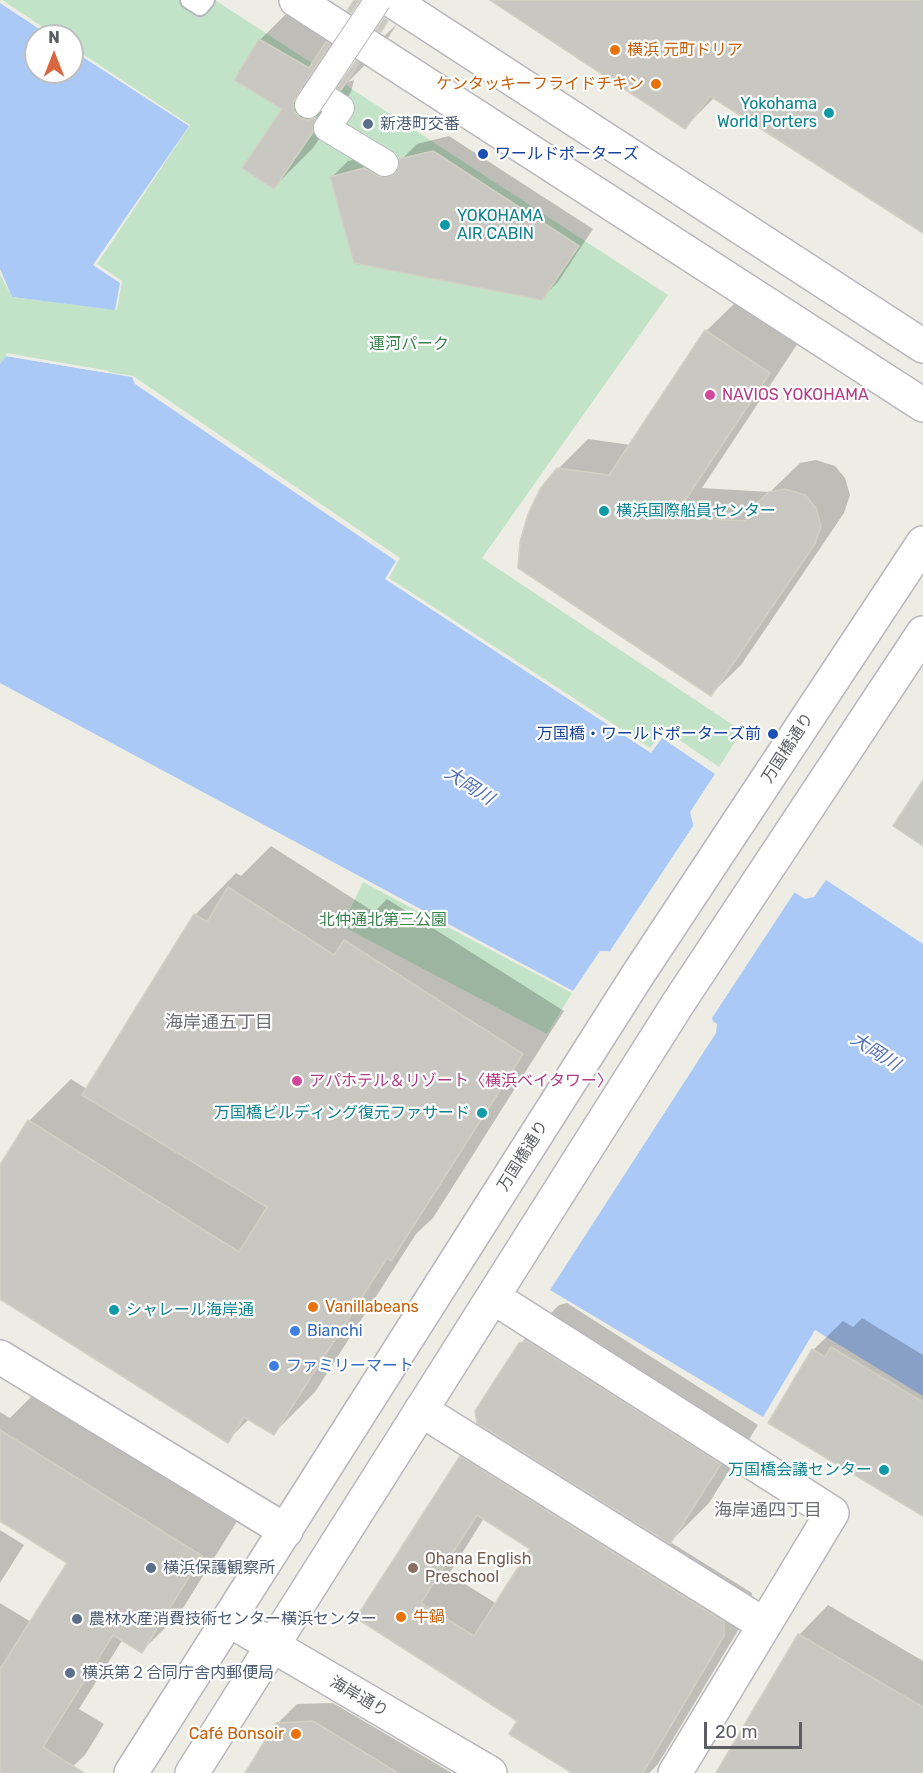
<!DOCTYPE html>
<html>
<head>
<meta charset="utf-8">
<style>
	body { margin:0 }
	#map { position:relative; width:923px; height:1773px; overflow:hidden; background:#eeede5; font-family:Rubik,sans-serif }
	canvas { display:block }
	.north { position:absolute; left:24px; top:24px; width:60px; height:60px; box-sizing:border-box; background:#fff; border:2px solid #bebfc1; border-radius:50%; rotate:0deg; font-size:16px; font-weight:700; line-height:24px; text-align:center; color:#5d5e64 }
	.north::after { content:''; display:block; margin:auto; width:21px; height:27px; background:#d9663f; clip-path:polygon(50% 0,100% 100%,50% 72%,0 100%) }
	.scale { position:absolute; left:704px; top:1722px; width:98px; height:27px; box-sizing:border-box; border:3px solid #5d5e64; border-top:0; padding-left:8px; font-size:18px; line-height:21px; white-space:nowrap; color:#5d5e64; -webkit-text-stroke:4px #fff; paint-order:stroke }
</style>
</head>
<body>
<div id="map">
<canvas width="923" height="1773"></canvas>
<div class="north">N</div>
<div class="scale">20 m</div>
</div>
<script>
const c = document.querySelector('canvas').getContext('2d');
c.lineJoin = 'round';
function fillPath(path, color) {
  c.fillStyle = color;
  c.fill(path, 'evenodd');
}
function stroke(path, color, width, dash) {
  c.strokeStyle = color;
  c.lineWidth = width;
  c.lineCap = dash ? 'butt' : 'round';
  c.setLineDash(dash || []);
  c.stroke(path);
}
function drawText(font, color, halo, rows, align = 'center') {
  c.font = font + ' Rubik,"Noto Sans JP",sans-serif';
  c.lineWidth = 4.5;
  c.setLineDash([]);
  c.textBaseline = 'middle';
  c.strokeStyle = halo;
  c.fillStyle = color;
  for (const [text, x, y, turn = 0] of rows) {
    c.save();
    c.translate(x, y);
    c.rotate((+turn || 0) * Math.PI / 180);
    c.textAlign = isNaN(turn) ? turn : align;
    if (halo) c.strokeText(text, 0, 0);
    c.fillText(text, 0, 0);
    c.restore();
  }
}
const green = new Path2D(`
	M2 0H215L668 295 482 558 742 731 719 767 663 729 650 748 389 578 400 558 133 376 6 356 0 364V274L12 297 117 310 122 281 97 264 190 125 72 47V36H56Z
	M363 882 572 993 547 1034 342 926Z`);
const water = new Path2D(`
	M0 3 50 36H36V72H72V50L189 126 93 265 120 283 115 310 12 297 0 269Z
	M6 356 132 377 135 384 396 561 385 579 651 753 662 738 715 774 690 812 694 828 805 899 814 897 826 880 923 944V1396L815 1330 763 1417 550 1290 716 1033 717 1024 608 951H600L573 991 0 683V364Z`);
const pier = new Path2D(`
	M6 353 109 371 108 373 6 356Z
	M695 823 796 890 712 1018 714 1026 608 954Z`);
const shadow = new Path2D(`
	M493 0H923V231L715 97 685 127Z
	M299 1 343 27 339 79 344 81 357 62 397 24 380 50 348 82 354 80 351 92 313 148 274 187 284 109 260 40Z
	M449 136 593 229 558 282 542 298 332 177 348 161 381 153 394 161H400L417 144Z
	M736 302 798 343 702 488 770 492 800 463 816 460 835 466 845 478 850 495 844 513 741 665 711 694 558 469 588 439 631 445 706 331Z
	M271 846 374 912 387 899 564 1011 433 1218 416 1234 315 1392 274 1433 250 1418 227 1441 0 1297V1168L29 1121 71 1079 87 1089 195 915 236 873 241 876Z
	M567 1303 758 1425 709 1503 670 1542 752 1593V1607L658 1764 649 1773H575L519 1720 358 1618 461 1457 489 1429 520 1344 559 1305ZM484 1518 532 1548 497 1604 449 1574Z
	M862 1318 923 1355V1515L813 1350 843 1321 853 1327Z
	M36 1392 239 1518 180 1613 142 1651 123 1639 79 1709 104 1724 85 1755 66 1773H0V1603L31 1622 69 1562 0 1519V1412L10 1418Z
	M0 1530 24 1545 0 1583Z
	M828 1605 923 1661V1773H717L799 1635Z
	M333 1703 452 1773H248L277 1724 297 1704Z`);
const building = new Path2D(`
	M354 0H360L351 13 347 11Z
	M490 0H923V233L710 96 685 129Z
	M384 18 388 21 381 32 376 30Z
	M259 39 309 68 326 42 330 44 293 103 294 111 300 118 308 120 316 117 313 132 274 189 242 168 282 109 234 80Z
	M356 61 359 63 341 90 337 88Z
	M433 151 579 246 542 300 354 263 330 177 364 168 378 176H392L398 170 399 159Z
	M705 330 770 373 674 517 745 521 757 503 769 492 785 489 805 495 816 508 821 526 815 544 711 696 518 568 520 542 528 514 540 489 557 468 609 475Z
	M923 780V846L893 826Z
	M228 887 334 955 344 940 523 1054 391 1261 387 1258 274 1435 244 1417 228 1443 0 1299V1165L28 1120 239 1252 267 1207 82 1095 194 914 207 922Z
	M528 1341 721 1464 670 1544 477 1423 475 1411 519 1343Z
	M831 1347 923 1402V1516L768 1423 812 1349 825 1357Z
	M0 1430 202 1556 142 1653 113 1635 43 1747 84 1773H0V1669L67 1563 0 1521Z
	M460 1456 724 1622V1636L643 1773H572L509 1734 517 1721 356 1618ZM477 1515 530 1549 474 1636 421 1603Z
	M798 1634 923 1707V1773H716Z
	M313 1721 398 1773H245L276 1723Z`);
const service = new Path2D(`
	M189 0 200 7 206 0`);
const pedestrian = new Path2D(`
	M316 92 341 108 327 128 385 163`);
const minor = new Path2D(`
	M493 1297 832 1513 675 1773
	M421 1410 763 1624`);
const tertiary = new Path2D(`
	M296 0 923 405
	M391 0 923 346
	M0 1357 286 1531
	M229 1620 490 1773
	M131 1773 637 976 923 543
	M192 1773 679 1002 923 633`);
const pedestrianBridge = new Path2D(`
	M308 105 378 0`);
const markers = [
	[615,50,6,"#e8710a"],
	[656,84,6,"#e8710a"],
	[829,113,6,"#0f9aa8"],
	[368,124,6,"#5c6f8a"],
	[483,154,6,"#1a4fb4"],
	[445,225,6,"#0f9aa8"],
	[710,395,6,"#d1479c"],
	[604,511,6,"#0f9aa8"],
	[773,734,6,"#1a4fb4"],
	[297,1081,6,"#d1479c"],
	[482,1113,6,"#0f9aa8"],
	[313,1307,6,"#e8710a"],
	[114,1310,6,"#0f9aa8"],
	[295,1331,6,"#3f7fe0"],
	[274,1366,6,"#3f7fe0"],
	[884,1470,6,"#0f9aa8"],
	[151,1568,6,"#5c6f8a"],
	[413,1568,6,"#8d6e63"],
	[401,1617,6,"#e8710a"],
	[77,1619,6,"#5c6f8a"],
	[70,1673,6,"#5c6f8a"],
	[296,1734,6,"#e8710a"]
];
const foodNames = [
	["横浜 元町ドリア",627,50],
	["ケンタッキーフライドチキン",644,84,"right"],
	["Vanillabeans",325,1307],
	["牛鍋",413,1617],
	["Café Bonsoir",284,1734,"right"]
];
const cultureNames = [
	["Yokohama",817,104],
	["World Porters",817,122],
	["YOKOHAMA",457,216,"left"],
	["AIR CABIN",457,234,"left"],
	["横浜国際船員センター",616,511,"left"],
	["万国橋ビルディング復元ファサード",470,1113],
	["シャレール海岸通",126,1310,"left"],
	["万国橋会議センター",872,1470]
];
const serviceNames = [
	["新港町交番",380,124],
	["横浜保護観察所",163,1568],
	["農林水産消費技術センター横浜センター",89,1619],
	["横浜第２合同庁舎内郵便局",82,1673]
];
const transitNames = [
	["ワールドポーターズ",495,154],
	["万国橋・ワールドポーターズ前",761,734,"right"]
];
const parkNames = [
	["運河パーク",409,344],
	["北仲通北第三公園",383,920]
];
const hotelNames = [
	["NAVIOS YOKOHAMA",722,395],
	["アパホテル＆リゾート〈横浜ベイタワー〉",309,1081]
];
const streetNames = [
	["万国橋通り",788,748,-57],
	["万国橋通り",523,1156,-58],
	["海岸通り",359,1697,30]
];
const shopNames = [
	["Bianchi",307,1331],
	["ファミリーマート",286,1366]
];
const educationNames = [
	["Ohana English",425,1559],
	["Preschool",425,1577]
];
const waterNames = [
	["大岡川",469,786,33],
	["大岡川",875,1052,33]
];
const neighbourhoodNames = [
	["海岸通五丁目",219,1023],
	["海岸通四丁目",768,1511]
];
fillPath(green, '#c3e3c9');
fillPath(water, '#abc9f7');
fillPath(pier, '#eeede5');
fillPath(shadow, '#0003');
fillPath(building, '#c9c7c2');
stroke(building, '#d2d0c4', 1.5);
stroke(service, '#b7b8bd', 20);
stroke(pedestrian, '#b7b8bd', 28);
stroke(minor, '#b7b8bd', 36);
stroke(tertiary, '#b7b8bd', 36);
stroke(service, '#fff', 16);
stroke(pedestrian, '#fff', 26);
stroke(minor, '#fff', 33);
stroke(tertiary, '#fff', 33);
stroke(pedestrianBridge, '#b7b8bd', 28, []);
stroke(pedestrianBridge, '#fff', 26);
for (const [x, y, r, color] of markers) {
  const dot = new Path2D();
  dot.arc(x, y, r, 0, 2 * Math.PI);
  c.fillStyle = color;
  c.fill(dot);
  stroke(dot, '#fff', 2);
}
drawText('16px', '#c56008', '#fff', foodNames, 'left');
drawText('16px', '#0d838f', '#fff', cultureNames, 'right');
drawText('16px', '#4e5e75', '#fff', serviceNames, 'left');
drawText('16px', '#164399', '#fff', transitNames, 'left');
drawText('16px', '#3d824d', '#fff', parkNames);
drawText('16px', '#b23c85', '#fff', hotelNames, 'left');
drawText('16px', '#5d5e64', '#fff', streetNames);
drawText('16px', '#366cbe', '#fff', shopNames, 'left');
drawText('16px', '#785e54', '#fff', educationNames, 'left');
drawText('italic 18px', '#5070b8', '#fff', waterNames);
drawText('18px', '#6e7076', '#fff', neighbourhoodNames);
</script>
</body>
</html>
